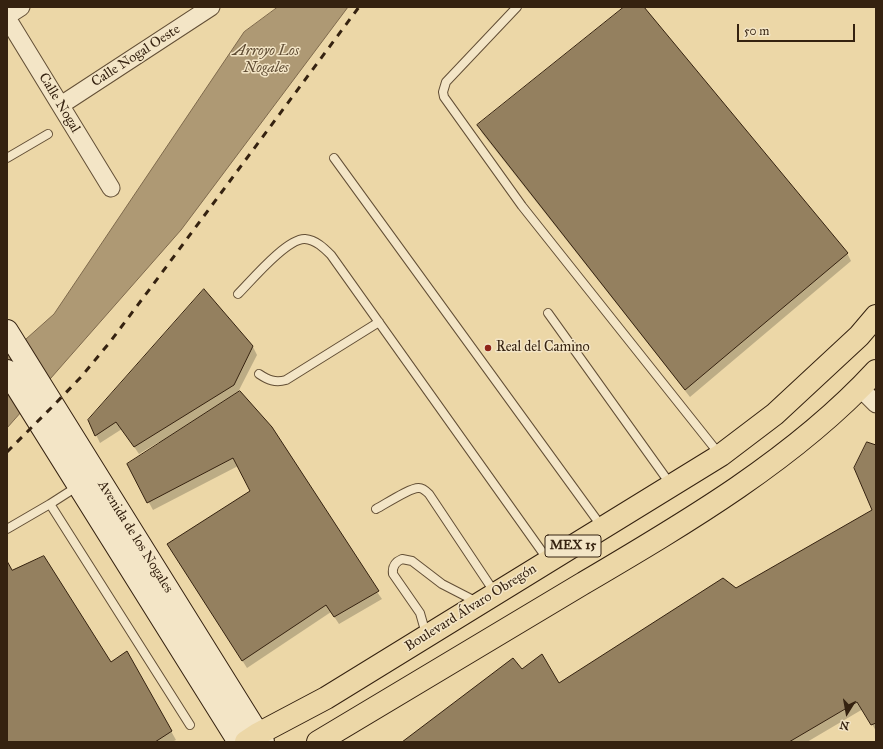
<!DOCTYPE html>
<html>
<head>
<meta charset="utf-8">
<style>
	body { margin:0 }
	#map { position:relative; width:883px; height:749px; overflow:hidden; background:#ecd7a7; font-family:"IM FELL Great Primer",serif }
	canvas { display:block }
	.frame { position:absolute; inset:0; border:8px solid #352210; pointer-events:none }
	.north { position:absolute; left:827px; top:693px; width:40px; height:40px; -webkit-text-stroke:3px #f3e5c6; paint-order:stroke; rotate:191deg; font-size:11px; font-weight:700; line-height:16px; text-align:center; color:#352210 }
	.north::after { content:''; display:block; margin:auto; width:14px; height:18px; background:#352210; clip-path:polygon(50% 0,100% 100%,50% 72%,0 100%) }
	.scale { position:absolute; left:737px; top:24px; width:118px; height:18px; box-sizing:border-box; border:2px solid #352210; border-top:0; padding-left:5px; font-size:12px; line-height:14px; white-space:nowrap; color:#352210; -webkit-text-stroke:3px #f3e5c6; paint-order:stroke }
</style>
</head>
<body>
<div id="map">
<canvas width="883" height="749"></canvas>
<div class="frame"></div>
<div class="north">N</div>
<div class="scale">50 m</div>
</div>
<script>
const c = document.querySelector('canvas').getContext('2d');
c.lineJoin = 'round';
function fillPath(path, color) {
  c.fillStyle = color;
  c.fill(path, 'evenodd');
}
function stroke(path, color, width, dash) {
  c.strokeStyle = color;
  c.lineWidth = width;
  c.lineCap = dash ? 'butt' : 'round';
  c.setLineDash(dash || []);
  c.stroke(path);
}
function drawText(font, color, halo, rows, align = 'center') {
  c.font = font + ' "IM FELL Great Primer",serif';
  c.lineWidth = 3;
  c.setLineDash([]);
  c.textBaseline = 'middle';
  c.strokeStyle = halo;
  c.fillStyle = color;
  for (const [text, x, y, turn = 0] of rows) {
    c.save();
    c.translate(x, y);
    c.rotate((+turn || 0) * Math.PI / 180);
    c.textAlign = isNaN(turn) ? turn : align;
    if (halo) c.strokeText(text, 0, 0);
    c.fillText(text, 0, 0);
    c.restore();
  }
}
const water = new Path2D(`
	M278 7H348L181 230 7 428V356L54 314 244 32Z`);
const shadow = new Path2D(`
	M626 7H642L847 253 851 261 690 397 482 133 478 125Z
	M253 347 257 355 237 394 382 599 339 624 331 612 247 668 173 552 252 492 238 466 153 510 128 464 160 444 159 442 139 454 122 429 100 443 89 420Z
	M876 446V731L863 709 807 742H403L522 670 558 685 736 589 873 511Z
	M7 562 12 571 111 663 127 652 176 740 172 742H7Z`);
const building = new Path2D(`
	M624 7H644L848 253 685 390 477 125Z
	M204 289 253 346 234 385 134 447 116 422 95 436 88 420Z
	M240 391 272 427 379 591 334 617 326 605 242 661 167 544 250 491 233 458 147 503 127 464Z
	M867 442 876 445V723L871 725 857 702 789 742H402L513 658 522 669 542 654 559 683 723 578 736 588 872 510 854 468Z
	M44 556 111 662 127 651 172 731 155 742H7V561L12 570Z`);
const service = new Path2D(`
	M517 7 446 82 443 92 444 97 522 206 720 455
	M7 158 48 134
	M334 158 602 527
	M238 294C251 281 287 238 305 239 316 240 324 248 331 255L548 560
	M548 313 671 485
	M259 374C268 380 275 383 286 380L379 322
	M50 504 78 486
	M376 509C384 505 411 487 419 488 423 488 426 491 429 494L495 593
	M7 529 50 504 190 725
	M426 634 420 613 393 574C392 567 395 562 402 559L412 561 442 584 477 602`);
const minor = new Path2D(`
	M7 16 21 7
	M7 18 111 188
	M61 105 211 7
	M860 388 876 404`);
const secondary = new Path2D(`
	M7 331 263 742
	M7 371 239 742`);
const trunk = new Path2D(`
	M246 742 258 734 326 698 721 455 775 414 859 336 876 316
	M318 742C406 689 494 637 582 584 684 524 795 459 876 371`);
const rail = new Path2D(`
	M7 452 53 406 81 377 110 342 152 286 359 7`);
const markers = [
	[488,348,4,"#8f2418"]
];
const shields = [
	[573,546,56]
];
const shieldNames = [
	["MEX 15",573,546]
];
const streetNames = [
	["Calle Nogal Oeste",136,56,-33],
	["Calle Nogal",59,103,59],
	["Avenida de los Nogales",135,537,58],
	["Boulevard Álvaro Obregón",471,608,-32]
];
const poiNames = [
	["Real del Camino",496,348]
];
const waterNames = [
	["Arroyo Los",266,51],
	["Nogales",266,68]
];
fillPath(water, '#ae9974');
stroke(water, '#7e694c', 1);
fillPath(shadow, '#0003');
fillPath(building, '#94805f');
stroke(building, '#352210', 1);
stroke(service, '#634f36', 10);
stroke(minor, '#634f36', 19);
stroke(secondary, '#352210', 24);
stroke(trunk, '#352210', 24);
stroke(service, '#f3e5c6', 8);
stroke(minor, '#f3e5c6', 17);
stroke(secondary, '#f3e5c6', 22);
stroke(trunk, '#ecd7a7', 22);
stroke(rail, '#352210', 3, [7, 7]);
for (const [x, y, r, color] of markers) {
  const dot = new Path2D();
  dot.arc(x, y, r, 0, 2 * Math.PI);
  c.fillStyle = color;
  c.fill(dot);
  stroke(dot, '#f3e5c6', 1.5);
}
for (const [x, y, w] of shields) {
  const box = new Path2D();
  box.roundRect(x - w / 2, y - 11, w, 22, 3);
  c.fillStyle = '#f3e5c6';
  c.fill(box);
  stroke(box, '#352210', 1);
}
drawText('bold 13px', '#352210', null, shieldNames);
drawText('14px', '#352210', '#f3e5c6', streetNames);
drawText('14px', '#352210', '#f3e5c6', poiNames, 'left');
drawText('italic 15px', '#5f4c33', '#f3e5c6', waterNames);
</script>
</body>
</html>
